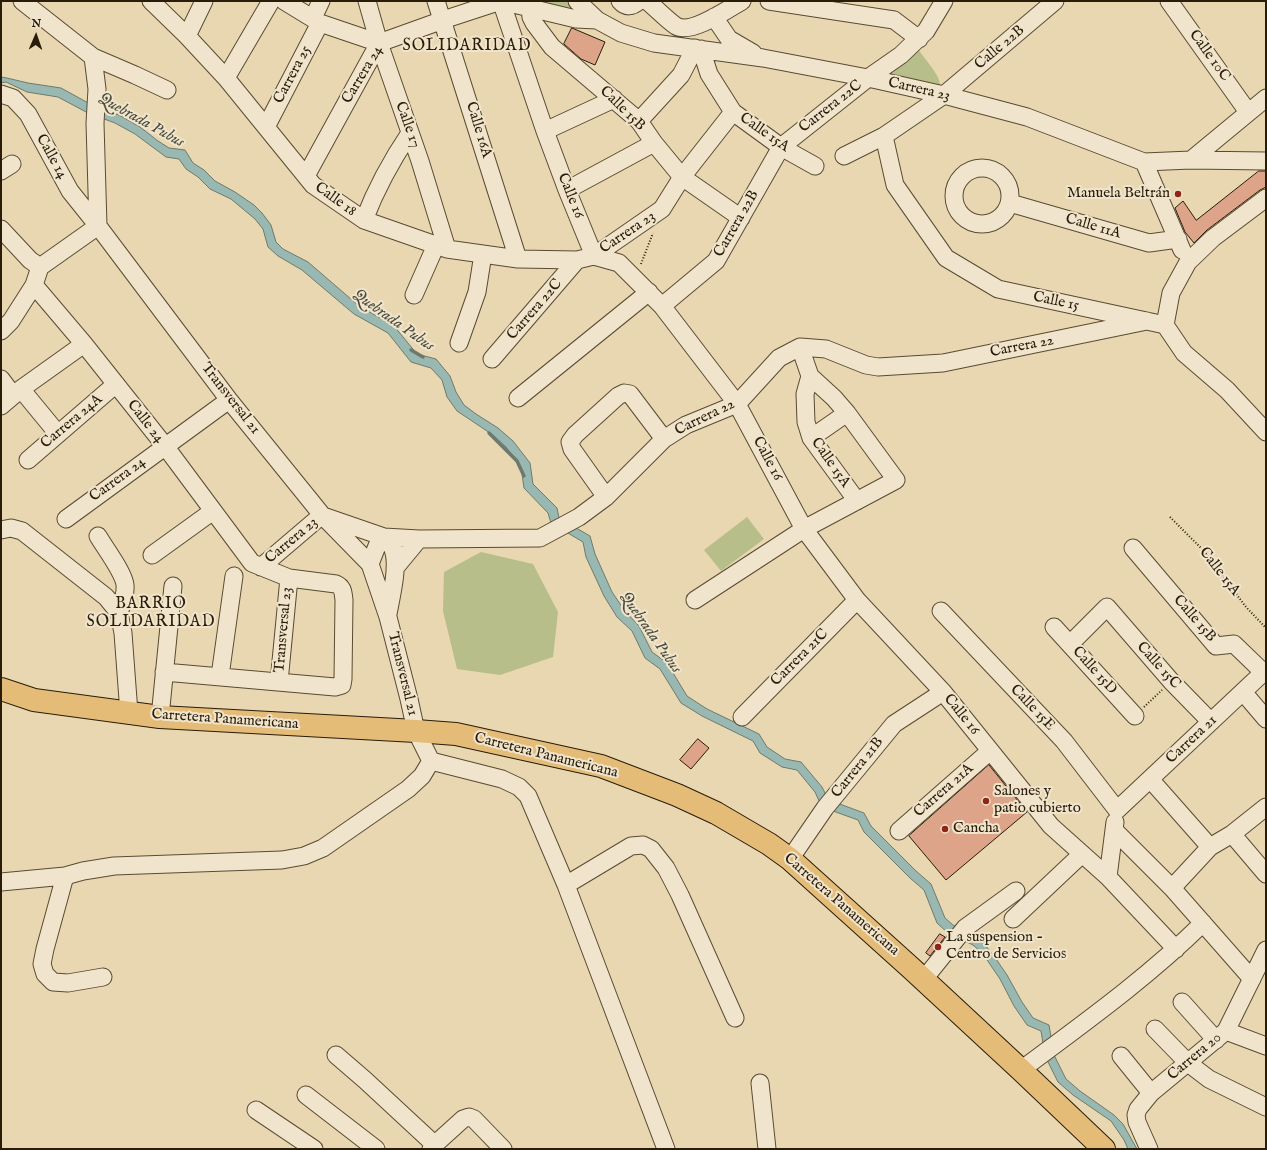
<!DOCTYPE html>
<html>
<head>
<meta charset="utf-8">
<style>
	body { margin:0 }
	#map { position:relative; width:1267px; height:1150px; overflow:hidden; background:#e8d7b0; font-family:"IM FELL English",serif }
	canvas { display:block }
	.frame { position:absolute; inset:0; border:2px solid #291c09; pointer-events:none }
	.north { position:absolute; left:16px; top:16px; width:40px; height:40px; -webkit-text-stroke:3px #f0e5cc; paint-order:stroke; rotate:2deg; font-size:11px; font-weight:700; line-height:16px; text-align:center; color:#291c09 }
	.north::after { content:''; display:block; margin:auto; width:14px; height:18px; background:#291c09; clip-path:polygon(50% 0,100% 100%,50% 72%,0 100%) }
</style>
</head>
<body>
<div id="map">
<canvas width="1267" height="1150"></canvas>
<div class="frame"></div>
<div class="north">N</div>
</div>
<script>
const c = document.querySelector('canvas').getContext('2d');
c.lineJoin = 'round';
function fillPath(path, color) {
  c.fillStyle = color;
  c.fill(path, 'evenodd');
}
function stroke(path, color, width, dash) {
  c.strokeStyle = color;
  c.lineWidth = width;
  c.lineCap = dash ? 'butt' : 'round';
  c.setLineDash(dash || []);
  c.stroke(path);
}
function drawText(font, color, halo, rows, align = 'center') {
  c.font = font + ' "IM FELL English",serif';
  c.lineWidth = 4;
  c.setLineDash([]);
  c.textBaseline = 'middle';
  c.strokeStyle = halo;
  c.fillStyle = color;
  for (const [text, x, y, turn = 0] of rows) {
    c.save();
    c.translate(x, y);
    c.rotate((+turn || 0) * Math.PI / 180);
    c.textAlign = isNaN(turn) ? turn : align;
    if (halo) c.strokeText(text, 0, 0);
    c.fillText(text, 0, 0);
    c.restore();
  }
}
const green = new Path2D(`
	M530 1H570L572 8 570 10Z
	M917 47C923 58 941 75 940 86L915 84 880 71Z
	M747 517 764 539 721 571 704 550Z
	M481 552 533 564 558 612 553 657 500 675 457 669 443 611 444 572Z`);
const water = new Path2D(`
	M1 77 7 78 28 83 61 88 92 105 119 115 140 127 158 141 169 148 185 150 193 163 204 170 215 181 235 192 254 205 262 213 271 225 276 242 283 249 308 262 359 306 394 326 417 354 436 359 450 376 456 392 464 405 476 414 498 428 513 441 530 463 533 484 557 508 559 518 590 536 595 554 612 592 625 611 639 626 652 652 667 663 687 696 707 709 759 734 767 747 785 759 801 762 822 787 827 797 837 803 864 813 871 826 916 871 931 884 945 918 953 925 980 939 994 956 1007 975 1022 1002 1033 1018 1049 1025 1054 1055 1066 1079 1080 1091 1114 1115 1123 1124 1137 1149H1128L1124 1140 1111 1121 1073 1095 1058 1082 1045 1056 1041 1031 1027 1025 1014 1006 1000 979 983 954 973 945 948 933 937 923 924 890 910 878 864 832 858 820 833 811 820 803 815 792 797 770 782 767 760 753 753 741 702 716 681 703 660 669 645 658 632 631 617 617 604 596 586 557 583 542 551 523 548 513 524 488 521 467 506 447 493 435 457 411 447 397 442 380 431 368 411 362 388 333 354 314 302 270 278 256 268 247 263 229 255 219 231 199 210 189 198 177 186 169 179 159 166 157 135 134 115 123 88 113 58 97 27 92 6 82 1 83Z`);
const stream = new Path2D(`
	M411 350 423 357
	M489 433 517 461 524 476`);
const building = new Path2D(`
	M572 28 605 42 595 65 581 59 564 44Z
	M1259 171H1266V187L1260 190 1207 230 1194 243 1185 232 1175 208 1183 201 1196 220Z
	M698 739 709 748 691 769 680 760Z
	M989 765 1027 812 946 880 909 836Z
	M940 934 945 937 930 956 926 953Z`);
const path = new Path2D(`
	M641 264 653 233
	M1170 517 1203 550 1246 607 1266 628
	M1144 707 1162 690`);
const minor = new Path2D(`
	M22 1 93 57 97 89 95 123 98 226
	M151 1 187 36 226 78 313 185 364 220 447 249 518 259 577 260 594 256 662 209 682 177 733 112
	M284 1 320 23 379 43
	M367 1 379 43 420 161 447 249
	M436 1 518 259
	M501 1 545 131 567 190 594 256 619 263 662 306 737 404 804 529 857 600 943 692 1051 826 1108 877 1176 949
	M577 1 597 20 621 33 654 43 763 58 868 78 944 95 1027 117 1144 162 1191 160 1266 161
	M620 1C626 8 632 7 639 1
	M647 1C657 9 666 19 676 26 691 35 728 9 742 1
	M769 1 894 20 919 39
	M1169 1 1248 112
	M530 8 531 17 534 23 552 47 639 121 654 143 682 177 741 218
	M714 17 729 39 753 53
	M313 18 321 1
	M187 36 204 1
	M701 49 709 74 733 112 781 147 815 166
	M93 57 135 75 167 90
	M226 78 271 1
	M1 94 13 98 28 114 70 191 98 226 229 400 322 515 370 564 388 617 409 699 416 731 431 761 502 779 519 787 528 796 566 885 666 1149
	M639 121 681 75 695 48
	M266 127 320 23
	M545 131 614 99
	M884 136 895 185 946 258 998 289 1165 325 1184 353 1227 390 1266 432
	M844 156 884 136 944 95 1055 1
	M1191 160 1266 98
	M1144 162 1182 250
	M954 196a28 28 0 1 1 56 0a28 28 0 1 1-56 0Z
	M1 171 12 164
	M306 176 379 43 443 20 501 1 576 19 597 20
	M567 190 654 143
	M1010 203 1149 243 1178 239
	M364 220C376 189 391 161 410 133
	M1 229 30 260 40 267
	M34 285 84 344 165 446 252 563 289 578 336 584C343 587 343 592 344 600L343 679 342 685 335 687 164 672
	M414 295 436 245
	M662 306 716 261 781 147 868 78 901 55 926 31 944 1
	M1165 325 1171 293 1188 262 1213 238 1266 198
	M1 331 11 321 34 285 40 267 98 226
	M459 343 477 292 483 254
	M492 359 577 260
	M810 376 805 394 806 422 811 438 857 501
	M1 379 13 395
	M21 389 58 434
	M518 398 649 292
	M1 406 21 389 84 344
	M811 438 847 413
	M28 460 116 384
	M606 497 572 449 570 442 575 435 618 396 624 393 630 394 664 439
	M326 517 384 537 419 539 540 538 579 517 606 497 664 439 686 425 737 404 779 358 800 347 826 349 866 365 878 367 943 363 1147 321
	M66 519 229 400
	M1 530 11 528 22 531 106 597 119 613 123 633 129 713
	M98 536C105 548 124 573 125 585 126 595 122 604 119 613
	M1133 548 1216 646 1234 644 1263 672
	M152 555 213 511
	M370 564 377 546 384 537C386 540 390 544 392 547 400 563 391 597 388 614
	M261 567 322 515
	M395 568 419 539
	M695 600 804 529 896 480 847 413 834 398 810 376 800 347
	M941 611 1064 741 1117 810
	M1054 627 1135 716
	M1070 644 1107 607 1171 681 1211 722
	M220 676 234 576
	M279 682 289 578
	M1243 692 1266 719
	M160 717 173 586
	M742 717 857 600
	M1150 779 1210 847
	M1117 810 1266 670
	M1114 830 1172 888 1252 979
	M899 831 990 751
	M1232 834 1266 874
	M790 859 825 808 894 724 943 692
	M65 876 45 949 42 964 45 974 53 982 68 983 103 977
	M1108 877 1115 822
	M1 882 65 876 83 871 114 866 282 860 304 856 323 848 408 789 422 776 431 761
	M566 885 631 846 643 845 651 849 666 868 680 895 735 1018
	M1172 888 1210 847 1232 834 1266 807
	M1013 919 1082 854
	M924 979 965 928 1016 891
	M1182 1002 1216 1040
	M1155 1029 1188 1063 1209 1079 1266 1107
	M1226 1031 1266 1046
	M336 1055 365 1080 434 1144
	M1121 1056 1151 1093
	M1021 1070C1084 1023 1147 978 1203 923
	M760 1083 767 1149
	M306 1095 376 1149
	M256 1110 314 1149
	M431 1149 432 1147 463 1119 469 1117 474 1119 503 1149
	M1149 1149 1137 1122 1136 1115 1138 1109 1151 1093 1226 1031 1266 950`);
const highway = new Path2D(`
	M1 689 34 700 160 717 416 731 456 734 601 766 677 795 716 813 769 844 790 859 911 968 1021 1070 1104 1149`);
const markers = [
	[1178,194,4,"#8f2418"],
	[986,801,4,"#8f2418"],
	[945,829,4,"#8f2418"],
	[938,947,4,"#8f2418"]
];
const streetNames = [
	["Calle 22B",1000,48,-40],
	["Calle 10C",1209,56,54],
	["Carrera 25",293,75,-62],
	["Carrera 24",363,75,-59],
	["Carrera 23",919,90,13],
	["Carrera 22C",831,107,-38],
	["Calle 15B",622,109,44],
	["Calle 17",407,125,70],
	["Calle 16A",478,130,73],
	["Calle 15A",764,133,35],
	["Calle 14",51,157,61],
	["Calle 16",570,196,68],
	["Calle 18",335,200,36],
	["Carrera 22B",737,224,-60],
	["Calle 11A",1093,227,16],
	["Carrera 23",628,233,-34],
	["Calle 15",1056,302,12],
	["Carrera 22C",535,310,-49],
	["Carrera 22",1022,347,-11],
	["Transversal 21",230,399,52],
	["Carrera 22",705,418,-26],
	["Carrera 24A",72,422,-40],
	["Calle 24",145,422,52],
	["Calle 16",767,459,62],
	["Calle 15A",830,463,55],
	["Carrera 24",118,480,-36],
	["Carrera 23",292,541,-40],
	["Calle 15A",1219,572,52],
	["Calle 15B",1194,619,49],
	["Transversal 23",284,630,-85],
	["Carrera 21C",800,658,-45],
	["Calle 15C",1158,666,48],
	["Calle 15D",1094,671,48],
	["Transversal 21",402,674,76],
	["Calle 15E",1032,708,46],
	["Calle 16",961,715,51],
	["Carretera Panamericana",225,720,4],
	["Carrera 21",1192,740,-43],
	["Carretera Panamericana",546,756,14],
	["Carrera 21B",858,768,-51],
	["Carrera 21A",944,791,-41],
	["Carretera Panamericana",841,905,41],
	["Carrera 20",1195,1057,-40]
];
const poiNames = [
	["Manuela Beltrán",1170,194,"right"],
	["Salones y",994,792],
	["patio cubierto",994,809],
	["Cancha",953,829],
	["La suspension -",946,938],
	["Centro de Servicios",946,955]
];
const neighbourhoodNames = [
	["SOLIDARIDAD",467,47],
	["BARRIO",151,605],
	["SOLIDARIDAD",151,623]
];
const waterNames = [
	["Quebrada Pubus",141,121,29],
	["Quebrada Pubus",393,321,35],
	["Quebrada Pubus",650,633,55]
];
fillPath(green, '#b7be8a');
fillPath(water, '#98b8b1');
stroke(water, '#6c7a6e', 1);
stroke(stream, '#6c7a6e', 3.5);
fillPath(building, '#dda489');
stroke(building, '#291c09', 1);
stroke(minor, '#594b33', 19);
stroke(highway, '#291c09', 24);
stroke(path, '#291c09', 2, [1, 2]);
stroke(minor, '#f0e5cc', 17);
stroke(highway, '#e4bc78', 22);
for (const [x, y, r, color] of markers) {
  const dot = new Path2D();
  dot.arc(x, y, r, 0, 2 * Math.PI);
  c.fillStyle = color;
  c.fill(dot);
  stroke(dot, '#f0e5cc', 1.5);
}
drawText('15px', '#291c09', '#f0e5cc', streetNames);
drawText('15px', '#291c09', '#f0e5cc', poiNames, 'left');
c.letterSpacing = '1px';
drawText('16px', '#291c09', '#f0e5cc', neighbourhoodNames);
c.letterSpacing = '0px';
drawText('italic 16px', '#4a4b3b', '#f0e5cc', waterNames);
</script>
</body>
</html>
